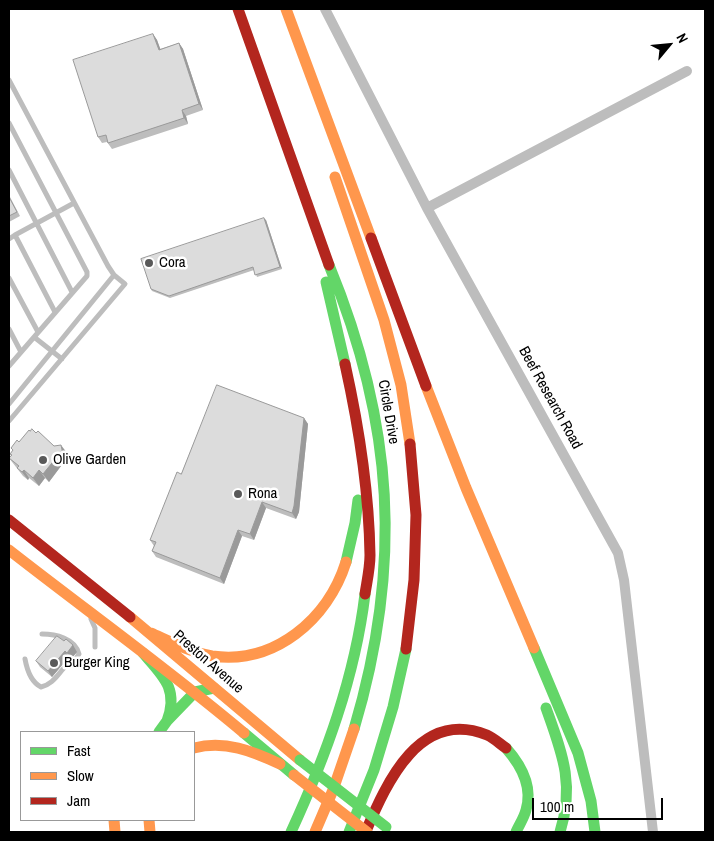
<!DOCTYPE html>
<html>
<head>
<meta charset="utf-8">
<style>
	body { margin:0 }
	#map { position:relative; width:714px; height:841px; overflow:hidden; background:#fff; font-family:"Archivo Narrow",sans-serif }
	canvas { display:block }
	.frame { position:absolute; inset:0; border:10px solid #000; pointer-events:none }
	.legend { position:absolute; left:20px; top:731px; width:175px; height:90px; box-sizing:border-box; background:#fff; border:1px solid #999; margin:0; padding:6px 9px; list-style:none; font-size:15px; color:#000 }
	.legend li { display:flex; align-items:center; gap:10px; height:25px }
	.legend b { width:25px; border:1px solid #999 }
	.north { position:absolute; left:644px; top:20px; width:50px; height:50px; -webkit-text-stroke:4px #fff; paint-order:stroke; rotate:62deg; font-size:14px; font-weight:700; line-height:20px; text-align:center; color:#000 }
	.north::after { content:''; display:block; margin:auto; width:18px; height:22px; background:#000; clip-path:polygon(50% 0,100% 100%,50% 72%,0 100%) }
	.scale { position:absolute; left:532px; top:798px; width:131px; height:22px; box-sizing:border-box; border:2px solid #000; border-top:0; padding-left:6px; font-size:15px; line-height:18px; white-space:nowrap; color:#000; -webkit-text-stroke:4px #fff; paint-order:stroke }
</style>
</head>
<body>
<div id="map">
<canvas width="714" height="841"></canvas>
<div class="frame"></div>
<ul class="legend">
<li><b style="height:6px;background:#63d668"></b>Fast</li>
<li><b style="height:6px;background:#ff974d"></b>Slow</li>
<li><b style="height:6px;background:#b3261e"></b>Jam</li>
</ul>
<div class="north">N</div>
<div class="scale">100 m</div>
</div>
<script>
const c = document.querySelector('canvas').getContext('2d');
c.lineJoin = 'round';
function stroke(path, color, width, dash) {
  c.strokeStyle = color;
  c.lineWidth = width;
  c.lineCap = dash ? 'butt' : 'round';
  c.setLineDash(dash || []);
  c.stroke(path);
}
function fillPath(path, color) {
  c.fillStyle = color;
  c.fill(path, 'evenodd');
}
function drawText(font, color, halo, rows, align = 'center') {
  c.font = font + ' "Archivo Narrow",sans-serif';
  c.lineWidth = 5;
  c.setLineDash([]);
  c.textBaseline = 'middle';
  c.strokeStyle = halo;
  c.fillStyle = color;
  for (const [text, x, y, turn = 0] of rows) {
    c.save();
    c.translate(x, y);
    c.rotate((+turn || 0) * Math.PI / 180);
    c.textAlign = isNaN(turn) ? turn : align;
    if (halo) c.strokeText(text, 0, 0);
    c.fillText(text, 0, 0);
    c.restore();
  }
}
const lane = new Path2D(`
	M9 80 108 266 114 275 125 284 9 421
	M9 123 87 272V276L9 366
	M9 170 72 292
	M15 235 74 203
	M9 239 15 235 55 312
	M9 278 38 332
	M9 329 21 352
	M34 337 62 359
	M9 404 114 275
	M91 619 95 628V647
	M25 659C27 670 31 682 41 687 54 684 58 673 67 665 72 661 76 660 79 654 75 638 55 634 42 634`);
const street = new Path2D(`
	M325 9 427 208 618 553 624 580 653 832
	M427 208 687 71`);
const fast = new Path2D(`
	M329 265C394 423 403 565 354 729
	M326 282 345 364
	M346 562 355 523 358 500
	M534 648 578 753 591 801 595 832
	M143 653C163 676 179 689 167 721
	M546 708C562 753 575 784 560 832
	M159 732 167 721 195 692 214 688
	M244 733 294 775
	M506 748C521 765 533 787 526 810 524 818 519 825 516 832
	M291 832C326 756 355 677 365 594
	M349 832 374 770 393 707 406 649`);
const slow = new Path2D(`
	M286 9 371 238
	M335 177 384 320 401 385 410 444
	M426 386 466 488 534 648
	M9 550C87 611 168 669 244 733
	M130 617 300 760
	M151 633C171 642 190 652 212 656 275 665 328 619 346 562
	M194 748C225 740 252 751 280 764
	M114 820 115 832
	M149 820 150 832
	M315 832 333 790 354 729`);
const jam = new Path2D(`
	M238 9 329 265
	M371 238 426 386
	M345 364C359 427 369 490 370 555 370 568 367 581 365 594
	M9 520 130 617
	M406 649 414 580 416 515 410 444
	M366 831C387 782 420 708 487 735 494 738 500 744 506 748`);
const fastBridge = new Path2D(`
	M300 760 386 827`);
const slowBridge = new Path2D(`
	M294 775 367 832`);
const wall = new Path2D(`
	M153 34 157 40 160 49 179 43 183 49 203 110 186 116 188 124 112 149 107 142 102 143 98 137Z
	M9 195 20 216 9 222Z
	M266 220 282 269 257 277 254 270 170 298 152 291 151 289Z
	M304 418 308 424 299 512 296 519 266 508 254 540 242 536 224 584 156 557 152 551 154 546 150 540 181 474Z
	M19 442 54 446 67 453 68 463 61 464V466L49 482 45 478 39 486 29 478 28 480 23 476 9 458 11 456 10 454 13 450 11 448Z
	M64 641 73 645 77 652 71 659 69 657 52 677 40 667 36 661Z`);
const shadedWall = new Path2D(`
	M153 34 157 40 163 56 159 50Z
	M179 43 183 49 203 110 199 104Z
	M182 110 186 116 188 124 184 118Z
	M264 218 266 220 282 269 280 267Z
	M304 418 308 424 299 512 296 519 292 513Z
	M61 445 67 453 68 463 63 455Z
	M55 456 61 466 49 482 43 474Z
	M24 470 29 478 28 480 22 472Z
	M39 470 45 478 39 486 33 478Z
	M262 502 266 508 254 540 250 534Z
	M238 530 242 536 224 584 220 578Z
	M73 645 77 652 71 659 67 653Z
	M65 651 69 657 52 677 48 671Z`);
const building = new Path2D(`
	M153 34 159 50 179 43 199 104 182 110 184 118 108 143 106 135 98 137 73 60Z
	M9 197 17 212 9 216Z
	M264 218 280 267 255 275 253 267 169 296 151 289 141 259Z
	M217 385 304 418 294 506 292 513 262 502 250 534 238 530 220 578 152 551 156 542 150 540 177 472 181 474Z
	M32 429 36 433 38 431 54 446 61 445 63 455 55 456 56 458 43 474 39 470 33 478 24 470 22 472 17 468 19 466 9 458 12 455 10 454 13 450 11 448 17 440 19 442 29 430 30 431Z
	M57 636 64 641 66 639 73 645 67 653 65 651 48 671 36 661Z`);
const markers = [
	[149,263,5,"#595959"],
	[43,460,5,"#595959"],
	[238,494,5,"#595959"],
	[54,663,5,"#595959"]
];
const poiNames = [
	["Cora",159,263],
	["Olive Garden",53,460],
	["Rona",248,494],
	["Burger King",64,663]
];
const streetNames = [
	["Beef Research Road",550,398,61],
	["Circle Drive",388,412,80],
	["Preston Avenue",208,662,41]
];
stroke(lane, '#bdbdbd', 5);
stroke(street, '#bdbdbd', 10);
stroke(fast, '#63d668', 11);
stroke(slow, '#ff974d', 11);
stroke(jam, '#b3261e', 11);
stroke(fastBridge, '#63d668', 11);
stroke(slowBridge, '#ff974d', 11);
fillPath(wall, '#bdbdbd');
fillPath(shadedWall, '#9a9a9a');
fillPath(building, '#dcdcdc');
stroke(building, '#9a9a9a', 1);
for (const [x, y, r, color] of markers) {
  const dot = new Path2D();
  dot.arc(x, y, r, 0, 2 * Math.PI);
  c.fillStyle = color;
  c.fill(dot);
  stroke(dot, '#fff', 2);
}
drawText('15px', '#000', '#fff', poiNames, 'left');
drawText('15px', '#000', '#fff', streetNames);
</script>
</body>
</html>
